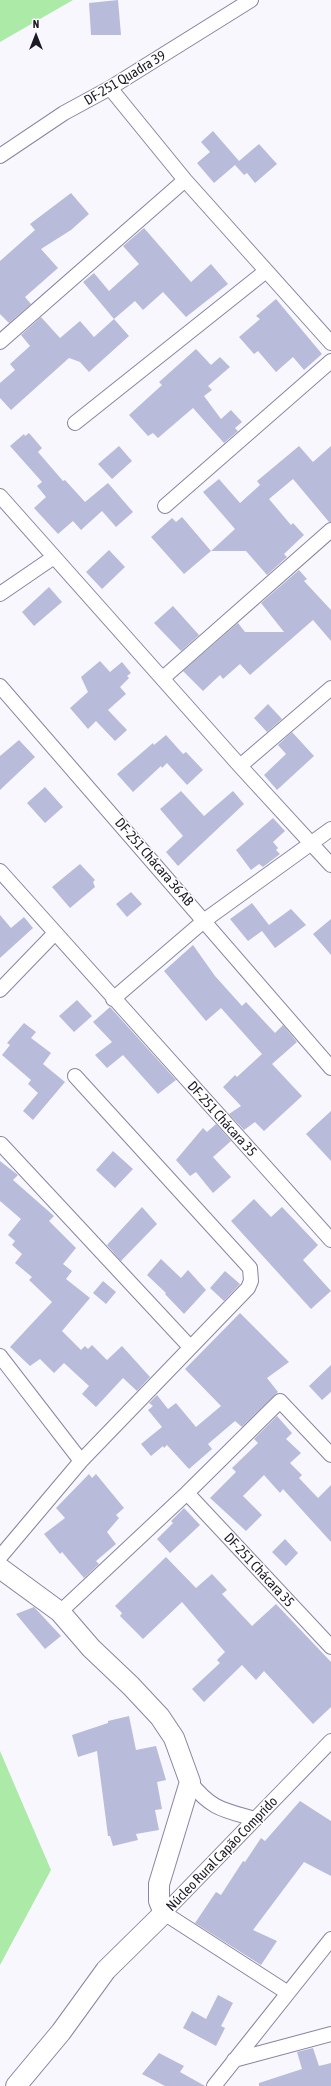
<!DOCTYPE html>
<html>
<head>
<meta charset="utf-8">
<style>
	body { margin:0 }
	#map { position:relative; width:331px; height:2086px; overflow:hidden; background:#f8f7fd; font-family:"Asap Condensed",sans-serif }
	canvas { display:block }
	.north { position:absolute; left:16px; top:16px; width:40px; height:40px; -webkit-text-stroke:3px #fff; paint-order:stroke; rotate:0deg; font-size:11px; font-weight:700; line-height:16px; text-align:center; color:#1d1a26 }
	.north::after { content:''; display:block; margin:auto; width:14px; height:18px; background:#1d1a26; clip-path:polygon(50% 0,100% 100%,50% 72%,0 100%) }
</style>
</head>
<body>
<div id="map">
<canvas width="331" height="2086"></canvas>
<div class="north">N</div>
</div>
<script>
const c = document.querySelector('canvas').getContext('2d');
c.lineJoin = 'round';
function fillPath(path, color) {
  c.fillStyle = color;
  c.fill(path, 'evenodd');
}
function stroke(path, color, width, dash) {
  c.strokeStyle = color;
  c.lineWidth = width;
  c.lineCap = dash ? 'butt' : 'round';
  c.setLineDash(dash || []);
  c.stroke(path);
}
function drawText(font, color, halo, rows, align = 'center') {
  c.font = font + ' "Asap Condensed",sans-serif';
  c.lineWidth = 3;
  c.setLineDash([]);
  c.textBaseline = 'middle';
  c.strokeStyle = halo;
  c.fillStyle = color;
  for (const [text, x, y, turn = 0] of rows) {
    c.save();
    c.translate(x, y);
    c.rotate((+turn || 0) * Math.PI / 180);
    c.textAlign = isNaN(turn) ? turn : align;
    if (halo) c.strokeText(text, 0, 0);
    c.fillText(text, 0, 0);
    c.restore();
  }
}
const green = new Path2D(`
	M0 0H73L0 42Z
	M0 1751 51 1870 0 1965Z`);
const building = new Path2D(`
	M118 0 121 35H91L89 3Z
	M213 131 239 161 259 144 277 164 255 183 247 173 244 175 235 165 214 183 197 163 210 152 201 142Z
	M71 193 89 214 71 230 41 249 58 268 25 297 31 304 9 323 0 314V261L35 230 30 224Z
	M144 228 191 282 211 264 228 284 186 317 163 292 143 310 135 301 114 319 83 282 94 273 109 291 139 264 123 246Z
	M276 299 322 354 304 370 293 357 276 372 258 351 254 354 239 337 260 319 256 316Z
	M41 317 60 338 80 321 94 337 114 319 129 336 89 372 80 362 69 358 11 410 0 398V383L15 370 10 364 30 346 21 335Z
	M196 349 211 365 220 357 230 367 208 386 212 390 204 396 221 419 231 410 242 422 235 428 238 431 224 443 193 408 158 438 153 433 148 436 129 415 162 385 159 382Z
	M29 433 42 448 38 452 63 481 65 480 85 502 108 483 133 512 116 527 102 511 81 530 73 521 58 534 34 508 46 497 37 486 42 482 10 446 24 434 25 436Z
	M119 446 132 461 112 479 98 464Z
	M299 446 313 462 331 446V522H329L293 479 269 499 291 525 293 523 304 535 284 554 287 557 267 575 246 551H211L184 574 151 537 172 518 176 522 182 517 211 551 235 529 203 492 219 479 240 503 260 485 257 481Z
	M109 550 125 567 102 589 86 572Z
	M299 570 307 579 304 581 331 610V641L313 620 250 675 240 664 223 679 220 675 203 691 183 671 238 623 245 632H284L261 603Z
	M49 587 62 602 34 626 22 612Z
	M173 606 199 635 181 651 154 623Z
	M100 661 110 672 122 662 131 673 127 676 129 678 120 687 126 694 108 710 127 730 115 741 96 721 88 729 70 708 88 692 81 677Z
	M268 704 282 719 267 732 254 718Z
	M292 732 314 756 277 790 264 775 286 754 278 745Z
	M166 735 183 754 186 752 203 770 187 785 167 763 162 768 161 766 133 792 117 774 153 743 154 745Z
	M19 740 35 757 0 790V756Z
	M45 787 63 807 45 823 27 803Z
	M181 791 204 816 233 791 244 804 178 866 166 852 183 836 160 809Z
	M273 818 285 831 273 842 278 848 276 850 280 854 263 867 259 864 251 870 236 850Z
	M80 864 95 880 93 882 95 887 70 908 52 887Z
	M131 892 142 904 127 917 116 904Z
	M252 903 269 925 291 909 306 925 275 948 262 931 248 941 230 919Z
	M0 915 11 928 24 917 33 928 0 958Z
	M331 919V955L313 934Z
	M193 945 215 976 242 1006 246 1002 275 1033 283 1025 297 1042 272 1064 302 1096 264 1131 255 1122 244 1130 229 1114 241 1106 223 1087 235 1075 237 1077 262 1054 221 1008 206 1021 164 971Z
	M77 1000 92 1016 74 1032 59 1016Z
	M110 1007 176 1080 158 1094 123 1055 107 1068 95 1055 112 1042 93 1022Z
	M24 1023 36 1032 31 1038 51 1053 43 1064 65 1082 33 1120 23 1111 38 1093 28 1084 31 1080 2 1055 10 1045 7 1043Z
	M331 1111V1161L306 1134Z
	M216 1124 231 1141 213 1157 231 1177 213 1193 196 1172 190 1176 176 1160 203 1128 207 1132Z
	M113 1151 133 1169 115 1188 96 1170Z
	M0 1161 18 1175 13 1180 54 1216 49 1221 76 1248 63 1264 72 1271 66 1279 90 1298 62 1331 81 1350 85 1346 88 1349 92 1345 107 1360 122 1346 150 1377 137 1391 123 1378 96 1407 82 1394 89 1386 64 1363 54 1373 40 1359 30 1366 10 1347 52 1302 29 1280 32 1277 15 1263 22 1254 12 1245 15 1241 8 1235 21 1219 0 1201Z
	M254 1199 271 1217 282 1207 318 1245 303 1260 331 1291 311 1309 231 1221Z
	M142 1207 157 1224 121 1261 107 1245Z
	M161 1259 181 1278 188 1270 206 1290 184 1314 165 1294 166 1293 147 1275Z
	M225 1271 240 1284 224 1301 210 1288Z
	M103 1281 116 1292 106 1304 93 1293Z
	M240 1313 289 1362 267 1378 278 1392 242 1427 235 1421 208 1444 212 1449 189 1469 167 1445 164 1448 163 1446 151 1456 141 1444 162 1427 148 1410 153 1406 149 1403 157 1395 168 1409 176 1403 196 1427 221 1406 185 1369Z
	M331 1365V1392L322 1400 309 1386Z
	M277 1416 292 1433 286 1439 301 1453 290 1463 302 1475 299 1478 318 1498 331 1485V1542L283 1489 280 1493 264 1475 243 1496 262 1515 246 1531 210 1498 236 1472 232 1468 258 1443 254 1439Z
	M89 1474 92 1478 96 1474 124 1508 116 1515 119 1518 107 1532 116 1544 96 1561 99 1564 84 1578 62 1552 60 1554 44 1534 65 1518 56 1508Z
	M184 1508 200 1525 170 1553 157 1539 173 1523 171 1521Z
	M285 1539 298 1553 286 1566 272 1552Z
	M166 1557 196 1588 212 1574 227 1590 222 1594 252 1626 276 1604 331 1662V1707L313 1724 264 1671 256 1680 242 1665 204 1702 192 1689 220 1663 217 1660 225 1652 182 1602 143 1639 120 1616 122 1613 115 1606Z
	M34 1607 61 1636 45 1649 16 1614Z
	M129 1716 136 1750 156 1746 166 1780 157 1782 162 1809 155 1810 159 1830 136 1834 138 1840 113 1846 110 1836H108L97 1751 78 1757 72 1735 108 1723V1721Z
	M300 1801 331 1821V1876L304 1862 253 1930 277 1941 261 1965 195 1923 216 1892 221 1895 243 1861 245 1862 261 1838 265 1841Z
	M218 1995 233 2003 221 2026 225 2028 216 2046 183 2028 192 2011 206 2019Z
	M313 2048 319 2066 331 2063V2086H259V2083L302 2069 297 2052Z
	M159 2053 184 2066 180 2072 205 2086H165L142 2074Z`);
const street = new Path2D(`
	M110 88 185 180 331 343
	M0 156 64 113 110 88 251 0
	M0 342 185 180
	M75 423 266 271
	M0 496 240 766 331 865
	M165 506 331 361
	M0 594 54 557
	M163 678 331 530
	M0 686 331 1068
	M240 766 331 688
	M0 871 331 1240
	M0 990 55 933
	M113 999 205 920 331 829
	M1 1144 190 1347
	M0 1356 81 1461
	M187 1493 331 1647
	M0 1557 81 1461 248 1288 251 1281 250 1268 75 1076
	M60 1612 187 1493 280 1401 331 1455
	M190 1782C211 1809 223 1810 255 1819
	M288 1993 164 1913 331 1741
	M234 2060 331 2034
	M214 2086 331 1939`);
const secondary = new Path2D(`
	M0 1568 60 1612 91 1648 131 1686 160 1717 174 1738 190 1782 159 1884V1901L164 1913 106 1970 61 2032 16 2086`);
const streetNames = [
	["DF-251 Quadra 39",125,78,-31],
	["DF-251 Chácara 36 AB",154,862,49],
	["DF-251 Chácara 35",222,1119,48],
	["DF-251 Chácara 35",259,1570,47],
	["Núcleo Rural Capão Comprido",222,1854,-46]
];
fillPath(green, '#aceaa7');
fillPath(building, '#b9bbda');
stroke(street, '#8a85a2', 16);
stroke(secondary, '#8a85a2', 22);
stroke(street, '#fff', 14);
stroke(secondary, '#fff', 20);
drawText('14px', '#1d1a26', '#fff', streetNames);
</script>
</body>
</html>
